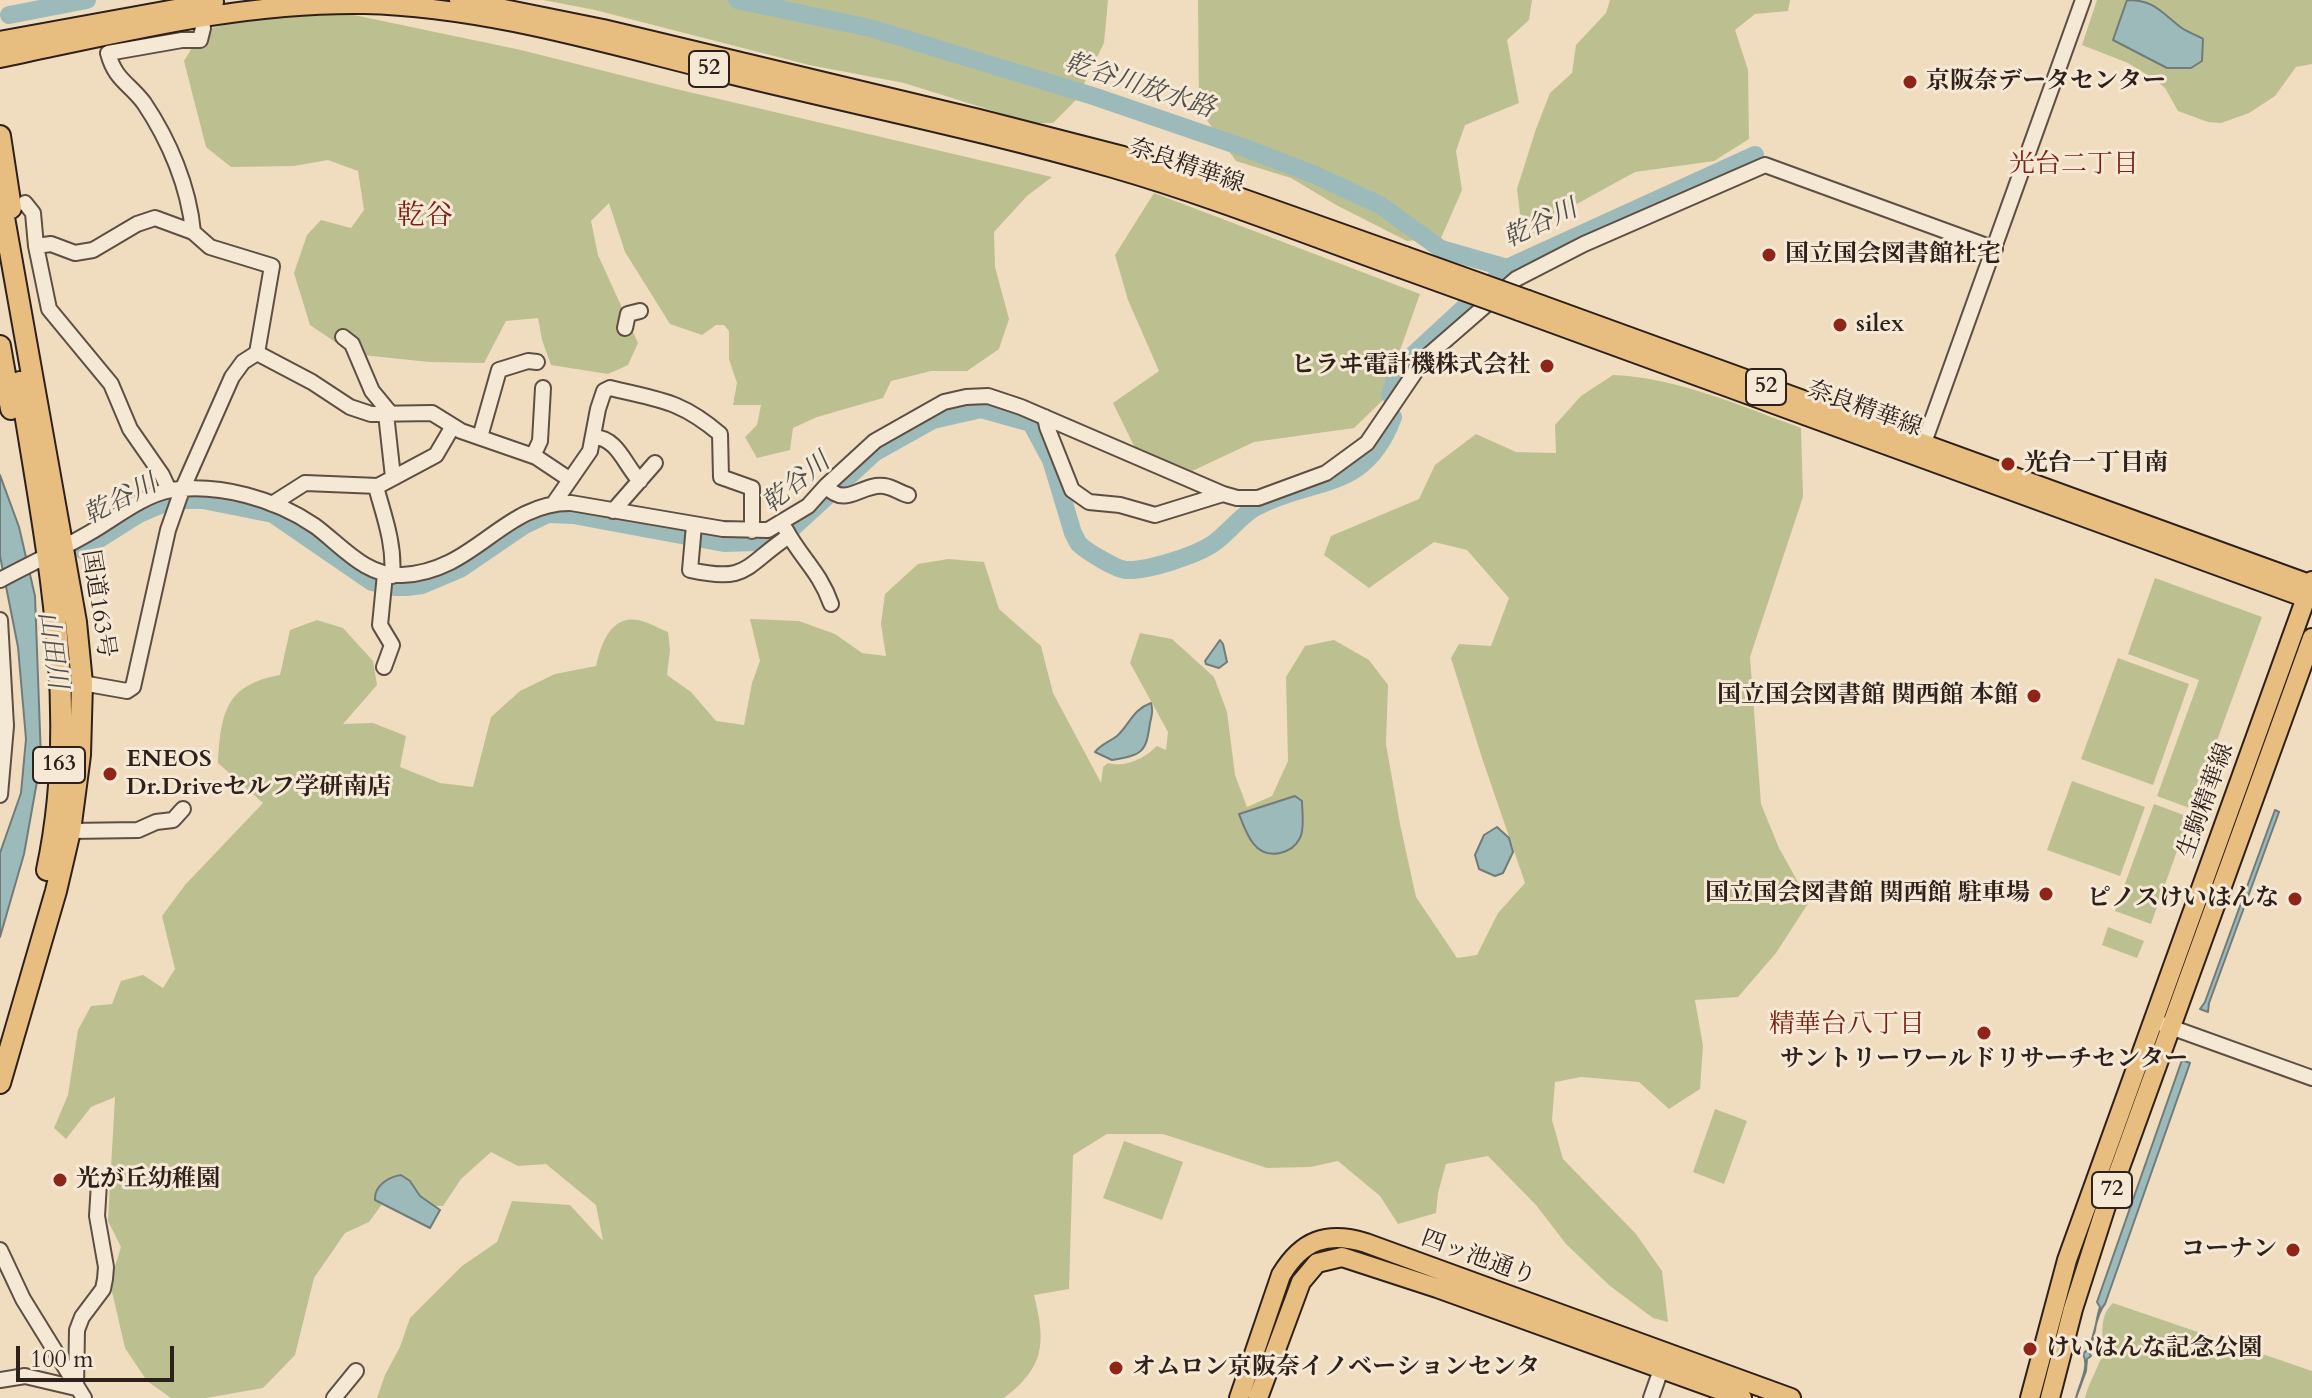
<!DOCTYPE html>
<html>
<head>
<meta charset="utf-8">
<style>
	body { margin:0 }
	#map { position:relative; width:2312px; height:1398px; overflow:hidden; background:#f0dcbf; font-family:Cardo,serif }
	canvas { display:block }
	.scale { position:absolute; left:16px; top:1346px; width:158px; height:36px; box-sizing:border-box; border:4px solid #2e201b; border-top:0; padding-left:10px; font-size:24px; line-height:28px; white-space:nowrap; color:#2e201b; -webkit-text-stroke:6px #f5e8d5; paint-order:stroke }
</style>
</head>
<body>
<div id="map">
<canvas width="2312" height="1398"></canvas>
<div class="scale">100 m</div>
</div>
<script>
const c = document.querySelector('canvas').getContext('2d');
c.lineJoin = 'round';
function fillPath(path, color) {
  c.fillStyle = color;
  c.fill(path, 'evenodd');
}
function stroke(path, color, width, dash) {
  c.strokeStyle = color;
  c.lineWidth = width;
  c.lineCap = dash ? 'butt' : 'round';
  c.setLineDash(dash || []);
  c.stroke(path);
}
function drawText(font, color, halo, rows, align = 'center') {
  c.font = font + ' Cardo,"Noto Serif JP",serif';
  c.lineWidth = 6;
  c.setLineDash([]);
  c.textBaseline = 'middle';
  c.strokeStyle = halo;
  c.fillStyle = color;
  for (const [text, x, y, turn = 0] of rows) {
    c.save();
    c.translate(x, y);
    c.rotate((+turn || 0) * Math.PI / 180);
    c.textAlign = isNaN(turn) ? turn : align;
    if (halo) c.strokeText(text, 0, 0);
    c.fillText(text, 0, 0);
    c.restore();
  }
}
const green = new Path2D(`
	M543 0H1108L1104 43 1076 100 1053 123H1032L904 83 809 65 595 10Z
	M1198 0H1532L1529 20 1507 40 1519 103 1465 125 1456 151 1462 190 1441 238 1407 241 1338 206 1291 178 1236 161 1199 109Z
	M1610 0H1790L1788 11 1755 14 1735 30 1748 70 1749 139 1714 161 1635 172 1575 205 1537 234 1522 230 1517 189 1536 129 1550 93 1572 73 1576 45 1606 13Z
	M2097 0H2312V64L2296 67 2275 96 2249 113 2221 123 2208 122 2178 111 2165 88 2157 81 2128 63 2082 45Z
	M330 10 521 50 672 88 1052 177 1027 196 994 232 995 267 1009 319 999 349 967 371H931L891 381 883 398 817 417 793 428 790 450 757 458 745 437 757 425 761 405H733L737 383 729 359V331L724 325H716L702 335 670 324 625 252 609 203 591 221 598 255 638 343 628 365 608 374 551 365 542 340 538 318 506 321 484 363 429 362 353 354 310 325 294 273 307 235 321 220 351 228 364 210 358 171 328 160 294 166 231 167 206 147 184 61 203 30 282 12Z
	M1154 193 1420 294 1382 401 1354 428 1254 442 1190 472 1135 448 1113 403 1159 371 1128 300 1115 255Z
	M1613 375C1679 378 1740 406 1801 428L1803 497 1750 657 1761 804 1779 848 1809 902 1776 953 1738 997 1695 1000 1703 1046 1700 1089 1669 1109 1639 1082 1581 1077 1555 1082 1552 1120 1563 1159 1636 1234 1662 1271 1668 1322 1653 1318 1610 1286 1566 1244 1536 1205 1488 1156 1446 1164 1438 1193 1436 1213 1398 1224 1380 1196 1338 1161 1310 1167 1267 1168 1163 1134H1107L1073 1155 1069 1289 1034 1295C1046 1343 1045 1367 1004 1398H377L385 1375 400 1347 410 1318 462 1266 497 1242 512 1201 570 1205 603 1241 596 1205 546 1164 518 1166 491 1152 461 1179 443 1206H421L394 1188 369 1222 345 1233 314 1278 295 1355 263 1388 206 1398H171L147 1381 125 1348 110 1283 121 1247 108 1221 115 1097 91 1107 66 1139 54 1128 68 1095 78 1030 91 1006 112 1004 121 981 143 975 163 988 175 969 162 916 185 885 263 803 218 763C221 713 225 685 280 675L290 630 317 620 343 628 373 661 377 685 343 724 373 723 406 736 400 767 440 783 473 787 491 717 520 691 555 674 596 666C601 645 610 615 638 620 648 622 658 628 668 632L670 650 667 675 691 692 716 721 744 725 752 683 760 661 750 619 799 621 835 634 862 653 886 656 881 624 885 594 918 564 948 559 984 562 999 609 1041 646 1053 693 1101 783 1103 767 1108 763C1126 768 1145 758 1157 746L1166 750 1168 732 1130 663 1140 633 1172 639 1214 677 1227 712 1235 775 1247 807 1272 796 1288 761 1286 677 1305 646 1334 640 1369 660 1388 685 1386 744 1400 824 1416 897 1457 958 1477 955 1498 913 1525 883 1482 758 1451 658 1459 644 1491 646 1509 598 1467 550 1434 542 1369 588 1324 555 1331 536 1419 499 1435 465 1476 434 1516 452 1556 453 1555 425 1581 396Z
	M2155 578 2262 617 2192 809 2157 796 2199 680 2128 654Z
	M2118 658 2189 684 2153 785 2081 759Z
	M2072 781 2145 807 2120 876 2047 850Z
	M2154 804 2189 817 2151 924 2115 911Z
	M2108 927 2144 941 2137 958 2102 945Z
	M1715 1109 1747 1121 1724 1184 1693 1172Z
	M1124 1141 1183 1162 1162 1220 1103 1198Z
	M2113 1303 2312 1371V1398H2085C2088 1384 2097 1371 2101 1357 2106 1337 2096 1319 2113 1303Z`);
const water = new Path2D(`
	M2127 0C2154 0 2160 11 2179 26 2186 32 2195 34 2203 39L2202 61 2191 68H2167L2113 40Z
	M0 475 19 527 35 596 41 759 24 854 0 937V853L21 793 26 739 18 647 0 556Z
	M1220 640 1223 644 1227 662 1219 668 1206 664 1205 661Z
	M1151 703C1153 710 1152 715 1150 723 1146 751 1144 755 1112 760L1095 752C1100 745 1109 742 1117 736 1131 723 1132 710 1151 703Z
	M1295 796 1302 801C1302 812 1305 828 1300 838 1296 846 1289 851 1280 853 1255 859 1246 833 1239 814Z
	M2275 810 2279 812 2209 1003 2208 1012 2200 1009 2205 1002Z
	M1497 827 1509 838 1513 852 1503 873 1495 876 1479 869 1475 855 1484 835Z
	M2182 1060 2190 1063 2105 1304C2096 1313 2095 1336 2088 1350L2091 1356 2087 1359 2086 1371 2076 1398C2079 1384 2090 1367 2083 1354 2097 1342 2094 1324 2100 1307L2097 1302Z
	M401 1175 410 1181 420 1196 440 1210 430 1228 375 1200C374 1186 388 1177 401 1175Z`);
const river = new Path2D(`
	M737 0 870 28 1093 96 1245 148 1315 175 1380 205 1441 249 1507 268
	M9 15 87 0
	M1390 395 1396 376 1415 353 1507 268 1755 155
	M82 550 139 514 172 500H203L273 514 372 582 395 587H407L422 585 460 569 523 526 548 514 573 515 724 543 757 542 788 532 874 453 933 420 981 409 1031 423 1051 460 1073 533C1075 536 1076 540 1079 544 1086 551 1117 570 1127 570 1148 571 1197 555 1214 543 1229 532 1240 516 1256 507 1315 476 1365 493 1393 417`);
const minor = new Path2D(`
	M25 203 33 213 36 246 49 309 111 384 130 429 162 475 169 490
	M193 232C189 187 169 140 144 103 129 83 115 80 108 53L182 40H200L203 28 199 9
	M36 246 51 244 75 253 93 250 137 224 155 218 193 232 210 247 272 266 257 353 243 362 232 377 182 490 168 530 133 687 127 691 82 683
	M625 328 628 314 640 311
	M343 337 352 344 372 391 391 414
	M257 353 312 382 350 407 371 414 432 413 461 431 536 457 569 479
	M386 414 393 477
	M1045 417 1047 427 1072 490 1089 502 1120 505 1155 515 1223 494
	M480 437 499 370 528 361 537 362
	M594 437C618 438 625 466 640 481
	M1921 451 2083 0
	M533 456 540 441 543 388
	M826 486C846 509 861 483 884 486 893 487 900 493 908 495
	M376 487C384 516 395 545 392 576
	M554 503 590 451 598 409 604 391 610 388C659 400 680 400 720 434L721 477 752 488V531
	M272 504 305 483 378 486 436 455 453 426
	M613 511 655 463
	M694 525 690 570C749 583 744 566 789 536
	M786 530C801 558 820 572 831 604
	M0 580C30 564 62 549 91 532 115 518 143 495 171 490 219 483 276 499 315 526 342 546 366 577 402 575 475 572 503 502 571 503L723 529 768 530 808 506 826 486 875 441 944 402 966 397 988 396 1021 407 1223 494 1237 498H1258L1326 473 1367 443 1424 359 1516 279 1584 244 1765 165 1995 249
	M0 620 6 726 0 795
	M384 667 392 645 380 625 385 574
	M70 831 138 830 156 822 173 820 183 809
	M2162 1024 2312 1078
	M0 1250 23 1299 84 1398
	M0 1380 25 1376 76 1388 77 1330 82 1317 103 1289 105 1279 106 1267 97 1216 99 1183
	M334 1398 356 1371
	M1651 1398 1664 1361`);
const major = new Path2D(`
	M459 0 603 29 979 119 1123 156 1405 256
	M0 41 214 2
	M0 58C121 33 240 2 364 4 489 7 613 46 733 75 860 106 988 132 1113 168 1210 196 1305 234 1400 268
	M1528 300 2312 585
	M1519 311 2306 598H2312
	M1239 1398 1281 1275C1302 1240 1327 1231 1366 1243L1791 1398
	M1258 1398 1301 1282 1317 1263 1342 1257 1437 1288 1742 1398
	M2030 1398 2067 1260 2312 581
	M2050 1398 2073 1309 2106 1206 2312 638`);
const highway = new Path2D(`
	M0 136 11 208
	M0 195 76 622 82 683 80 755 70 831 56 891 0 1083
	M0 346 11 409
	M20 382C45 542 82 708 47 870`);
const majorBridge = new Path2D(`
	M1405 256 1528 300
	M1400 268 1519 311`);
const markers = [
	[1910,82,8,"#8f2418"],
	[1769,255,8,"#8f2418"],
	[1840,325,8,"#8f2418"],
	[1547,366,8,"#8f2418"],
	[2008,464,8,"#8f2418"],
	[2034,696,8,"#8f2418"],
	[110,774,8,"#8f2418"],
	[2046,894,8,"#8f2418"],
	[2295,899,8,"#8f2418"],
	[1984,1033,8,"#8f2418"],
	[60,1180,8,"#8f2418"],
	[2293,1250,8,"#8f2418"],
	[2030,1349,8,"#8f2418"],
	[1116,1368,8,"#8f2418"]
];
const shields = [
	[709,69,40],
	[1766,387,40],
	[59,765,52],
	[2112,1190,40]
];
const shieldNames = [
	["52",709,69],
	["52",1766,387],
	["163",59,765],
	["72",2112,1190]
];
const poiNames = [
	["京阪奈データセンター",1926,82],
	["国立国会図書館社宅",1785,255],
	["silex",1856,325],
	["ヒラヰ電計機株式会社",1531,366,"right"],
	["光台一丁目南",2024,464],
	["国立国会図書館 関西館 本館",2018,696,"right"],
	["ENEOS",126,760],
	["Dr.Driveセルフ学研南店",126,788],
	["国立国会図書館 関西館 駐車場",2030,894,"right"],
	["ピノスけいはんな",2279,899,"right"],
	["サントリーワールドリサーチセンター",1984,1060,"center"],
	["光が丘幼稚園",76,1180],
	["コーナン",2277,1250,"right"],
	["けいはんな記念公園",2046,1349],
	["オムロン京阪奈イノベーションセンタ",1132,1368]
];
const streetNames = [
	["奈良精華線",1186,167,19],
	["奈良精華線",1864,410,20],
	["国道163号",97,604,81],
	["生駒精華線",2207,801,-70],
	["四ッ池通り",1478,1259,20]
];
const waterNames = [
	["乾谷川放水路",1139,87,18],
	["乾谷川",1541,225,-25],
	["乾谷川",797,484,-39],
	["乾谷川",121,501,-27],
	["山田川",51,650,82]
];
const neighbourhoodNames = [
	["光台二丁目",2074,166],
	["精華台八丁目",1847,1026]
];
const quarterNames = [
	["乾谷",425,218]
];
fillPath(green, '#bcc090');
fillPath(water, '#9dbaba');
stroke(water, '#717c7a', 2);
stroke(river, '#9dbaba', 18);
stroke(minor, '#5e4f44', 18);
stroke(major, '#2e201b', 22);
stroke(highway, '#2e201b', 24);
stroke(minor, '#f5e8d5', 14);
stroke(major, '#e8be80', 18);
stroke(highway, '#e8be80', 20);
stroke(majorBridge, '#2e201b', 22, []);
stroke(majorBridge, '#e8be80', 18);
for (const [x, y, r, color] of markers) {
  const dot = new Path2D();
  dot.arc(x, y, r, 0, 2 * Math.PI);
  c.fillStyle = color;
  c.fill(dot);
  stroke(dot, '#f5e8d5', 3);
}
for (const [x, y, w] of shields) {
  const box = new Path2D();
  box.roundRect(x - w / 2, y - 18, w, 36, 6);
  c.fillStyle = '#f5e8d5';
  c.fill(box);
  stroke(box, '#2e201b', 2);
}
drawText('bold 22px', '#2e201b', null, shieldNames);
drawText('bold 24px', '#2e201b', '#f5e8d5', poiNames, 'left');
drawText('24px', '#2e201b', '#f5e8d5', streetNames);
drawText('italic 26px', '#4f4e4b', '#f5e8d5', waterNames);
drawText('26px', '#7a1f14', '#f5e8d5', neighbourhoodNames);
drawText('28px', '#7a1f14', '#f5e8d5', quarterNames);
</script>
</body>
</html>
